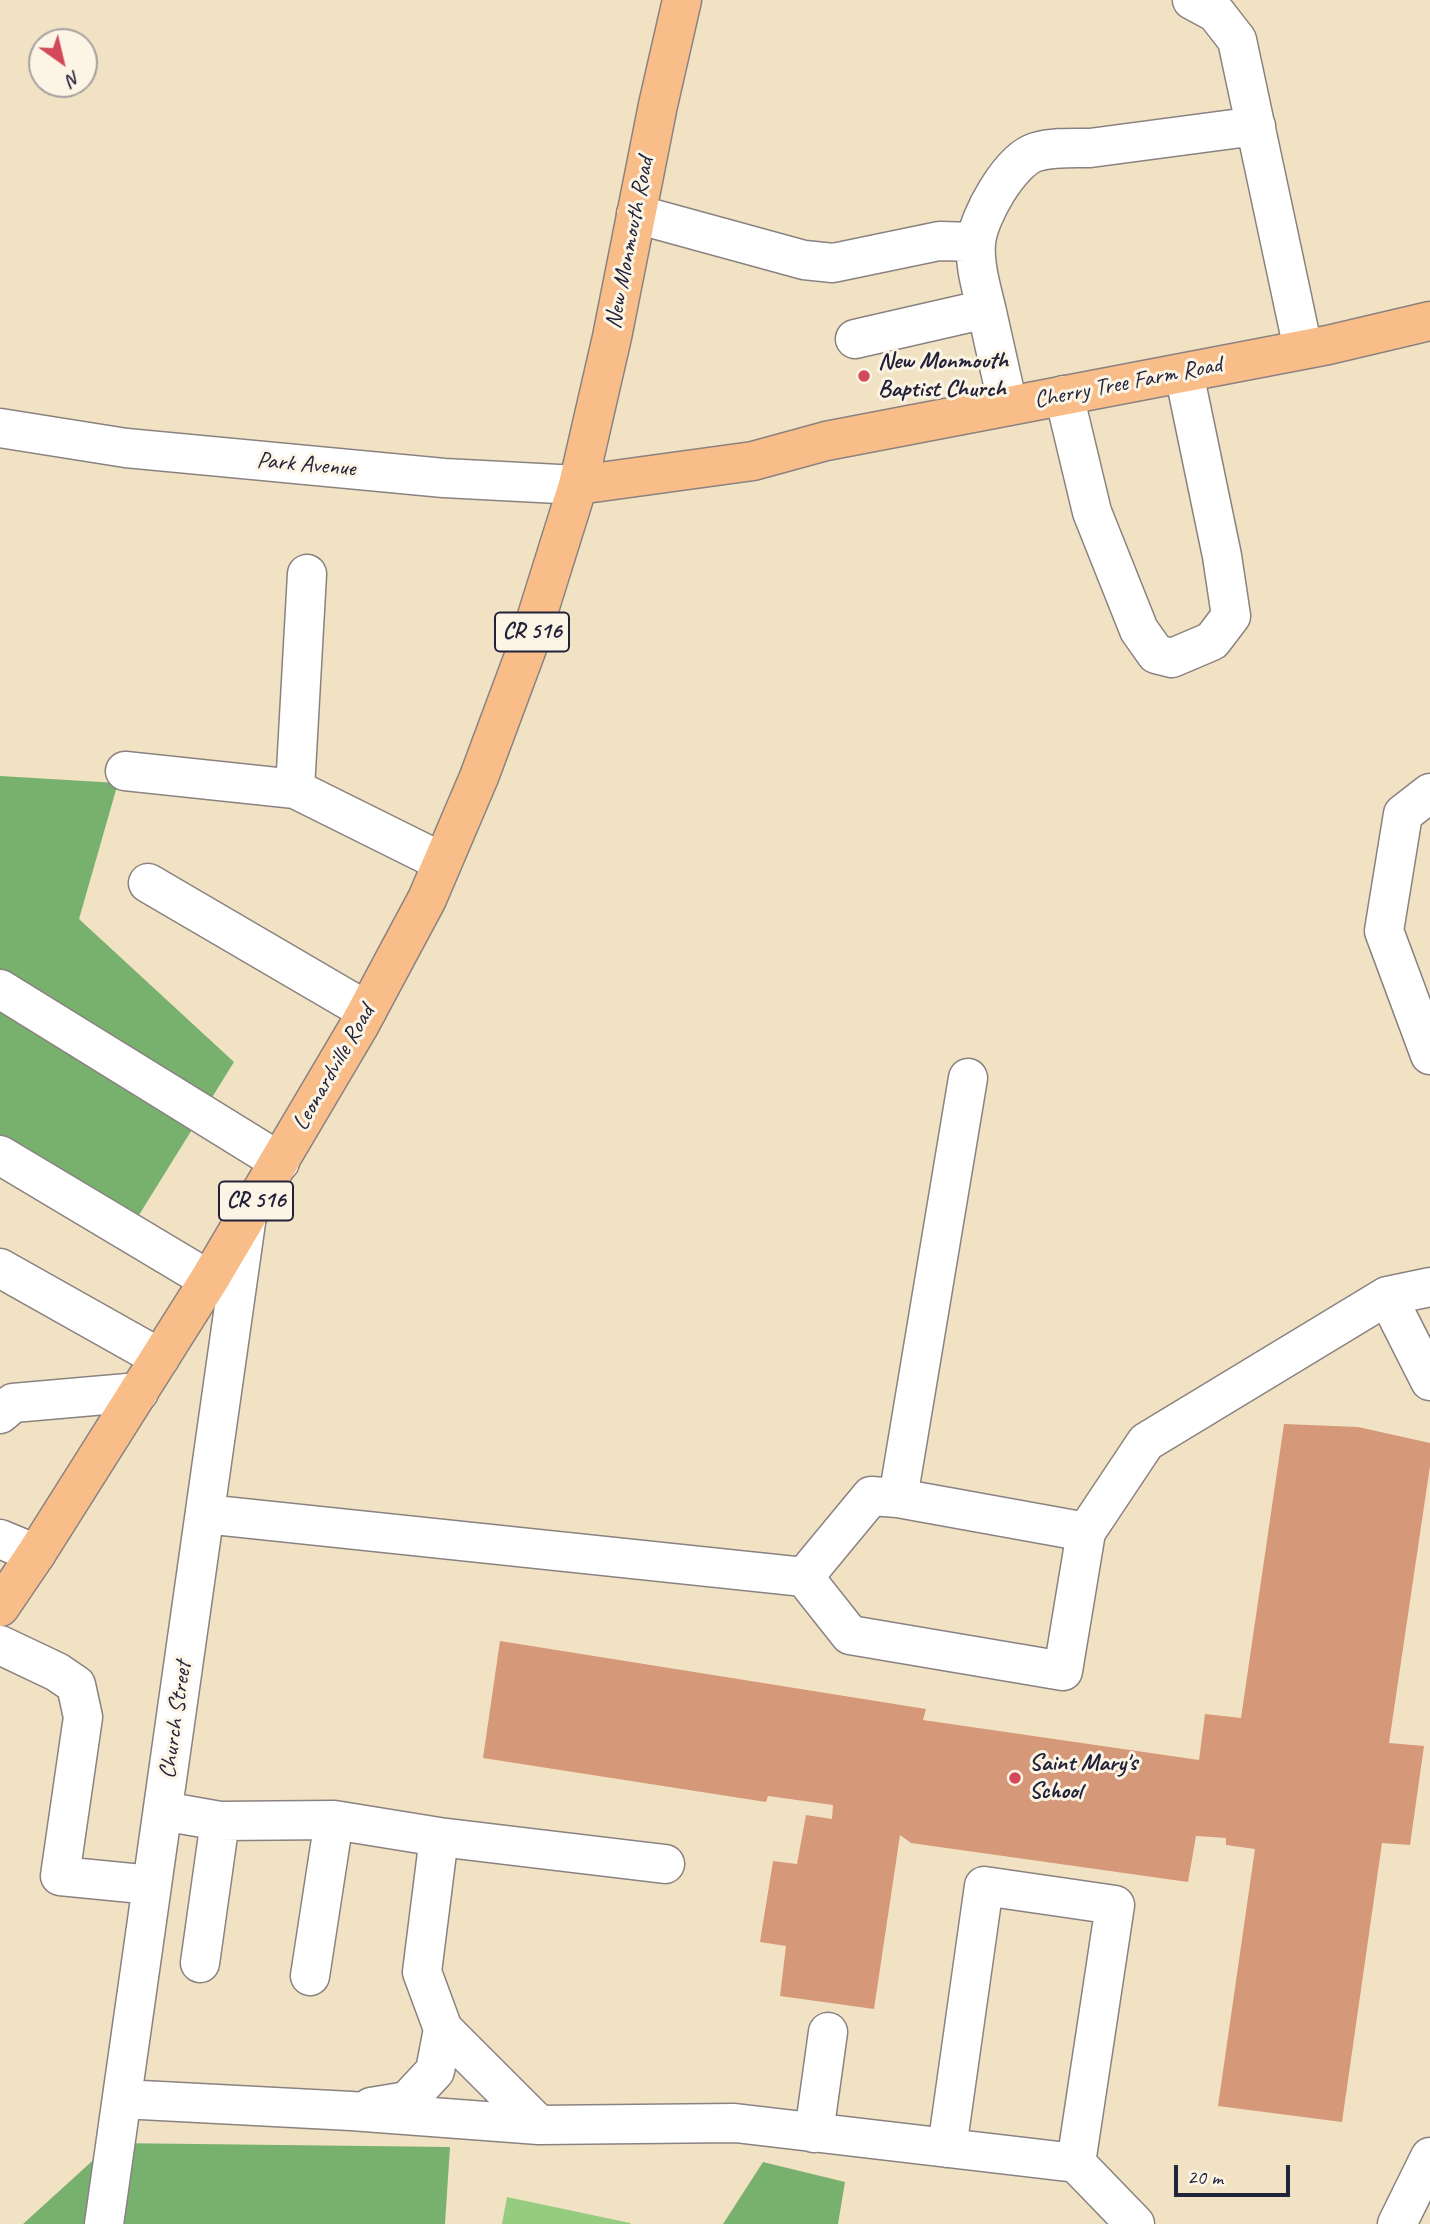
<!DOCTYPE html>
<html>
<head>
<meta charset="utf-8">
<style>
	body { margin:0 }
	#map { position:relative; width:1430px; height:2224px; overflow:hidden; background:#f2e2c4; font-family:Caveat,sans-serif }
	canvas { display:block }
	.north { position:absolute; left:28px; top:28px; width:70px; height:70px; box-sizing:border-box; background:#fcf5e5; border:2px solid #a5a1a1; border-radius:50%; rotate:146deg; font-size:19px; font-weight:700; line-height:28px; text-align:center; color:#22223b }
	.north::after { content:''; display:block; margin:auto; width:24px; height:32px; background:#d1495b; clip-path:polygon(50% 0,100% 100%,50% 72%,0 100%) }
	.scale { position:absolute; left:1174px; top:2165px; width:116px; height:32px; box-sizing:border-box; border:4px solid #22223b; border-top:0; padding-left:9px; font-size:21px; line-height:24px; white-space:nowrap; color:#22223b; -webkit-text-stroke:5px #fcf5e5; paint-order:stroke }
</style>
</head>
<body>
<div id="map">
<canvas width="1430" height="2224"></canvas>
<div class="north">N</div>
<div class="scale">20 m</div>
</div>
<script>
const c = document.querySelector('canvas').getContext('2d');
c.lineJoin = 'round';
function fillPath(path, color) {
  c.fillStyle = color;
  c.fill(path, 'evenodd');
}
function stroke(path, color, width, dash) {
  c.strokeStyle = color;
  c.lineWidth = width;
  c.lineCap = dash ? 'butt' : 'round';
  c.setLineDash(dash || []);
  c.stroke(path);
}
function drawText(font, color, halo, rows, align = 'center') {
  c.font = font + ' Caveat,sans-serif';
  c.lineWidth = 6;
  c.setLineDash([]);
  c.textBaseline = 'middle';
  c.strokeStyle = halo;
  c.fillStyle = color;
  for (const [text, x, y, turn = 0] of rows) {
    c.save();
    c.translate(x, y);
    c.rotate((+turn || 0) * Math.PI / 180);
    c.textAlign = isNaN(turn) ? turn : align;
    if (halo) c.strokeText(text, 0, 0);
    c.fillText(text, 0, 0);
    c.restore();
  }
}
const green = new Path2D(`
	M507 2197 630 2223 631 2224H502Z`);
const forest = new Path2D(`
	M0 776 118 783 79 919 234 1062 134 1223 0 1142Z
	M112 2143 450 2147 445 2224H23Z
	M763 2162 845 2182 838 2224H723Z`);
const building = new Path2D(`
	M1284 1424 1358 1427 1430 1443V1466L1389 1743 1424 1746 1410 1845 1382 1843 1342 2122 1218 2106 1255 1849 1226 1845V1838L1196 1836 1188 1882 911 1843 900 1835 874 2009 780 1996 786 1946 760 1942 773 1861 797 1864 806 1815 832 1819 833 1805 768 1796 766 1802 483 1758 500 1641 926 1709 923 1720 1199 1760 1205 1714 1241 1718Z`);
const minor = new Path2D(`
	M1192 0 1216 13 1237 40 1303 349
	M636 214 804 260 833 263 939 241 976 242
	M855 339 986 309
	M1064 395 1092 512 1139 630 1156 654 1172 658 1212 641 1231 616 1222 556 1184 373
	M1008 406C1001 375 994 343 987 312 982 290 974 265 976 243 978 217 1010 160 1036 152 1053 147 1072 148 1090 148L1256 126
	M0 428 126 448 444 478 578 485
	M307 574 295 789 442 862
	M125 771 295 789
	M1430 793 1403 814 1384 931 1430 1055
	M148 883 367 1011
	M0 989 280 1162
	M0 1155 209 1280
	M0 1268 160 1358
	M1387 1296 1430 1381
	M0 1414 13 1403 139 1392
	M898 1498 968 1078
	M205 1514 804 1577 850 1635 1063 1671 1086 1532 1146 1442 1387 1296 1430 1287
	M0 1539 36 1554
	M804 1577 871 1496 898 1498 1086 1532
	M0 1645 57 1672 76 1685 83 1717 60 1876 152 1885
	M163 1811 220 1821 334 1820 439 1837 422 1972 443 2029 539 2125
	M439 1837 665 1864
	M200 1963 220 1821
	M310 1976 334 1820
	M122 2099 351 2111 539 2125 735 2123 1076 2163 1135 2224
	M371 2107 407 2101 435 2071 443 2029
	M814 2133 828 2032
	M947 2148 984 1886 1115 1905 1076 2163
	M104 2224 247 1215
	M1397 2224 1430 2157`);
const major = new Path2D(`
	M578 485 753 461 826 441 1328 345 1430 321
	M0 1607 36 1554 209 1280 359 1026 427 899 479 777 527 648 578 485 612 337 658 105 682 0`);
const markers = [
	[864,376,7,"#d1495b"],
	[1015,1778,7,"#d1495b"]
];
const shields = [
	[532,632,74],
	[256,1201,74]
];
const shieldNames = [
	["CR 516",532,632],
	["CR 516",256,1201]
];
const streetNames = [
	["New Monmouth Road",630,243,-79],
	["Cherry Tree Farm Road",1128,383,-11],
	["Park Avenue",306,465,5],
	["Leonardville Road",334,1068,-60],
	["Church Street",176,1720,-82]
];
const poiNames = [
	["New Monmouth",878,362],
	["Baptist Church",878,390],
	["Saint Mary's",1029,1764],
	["School",1029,1792]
];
fillPath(green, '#95cc7f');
fillPath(forest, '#78b06e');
fillPath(building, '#d59878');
stroke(minor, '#8a8280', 41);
stroke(major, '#8a8280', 41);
stroke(minor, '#fff', 38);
stroke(major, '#f8bd89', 38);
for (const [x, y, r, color] of markers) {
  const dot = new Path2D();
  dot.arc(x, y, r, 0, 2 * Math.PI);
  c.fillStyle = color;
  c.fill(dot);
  stroke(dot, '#fcf5e5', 2.5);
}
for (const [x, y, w] of shields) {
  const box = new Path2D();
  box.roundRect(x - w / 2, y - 19.5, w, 39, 5);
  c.fillStyle = '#fcf5e5';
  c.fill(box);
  stroke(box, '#22223b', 2);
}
drawText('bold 23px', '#22223b', null, shieldNames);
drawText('24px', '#22223b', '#fcf5e5', streetNames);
drawText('bold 24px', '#22223b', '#fcf5e5', poiNames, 'left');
</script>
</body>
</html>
